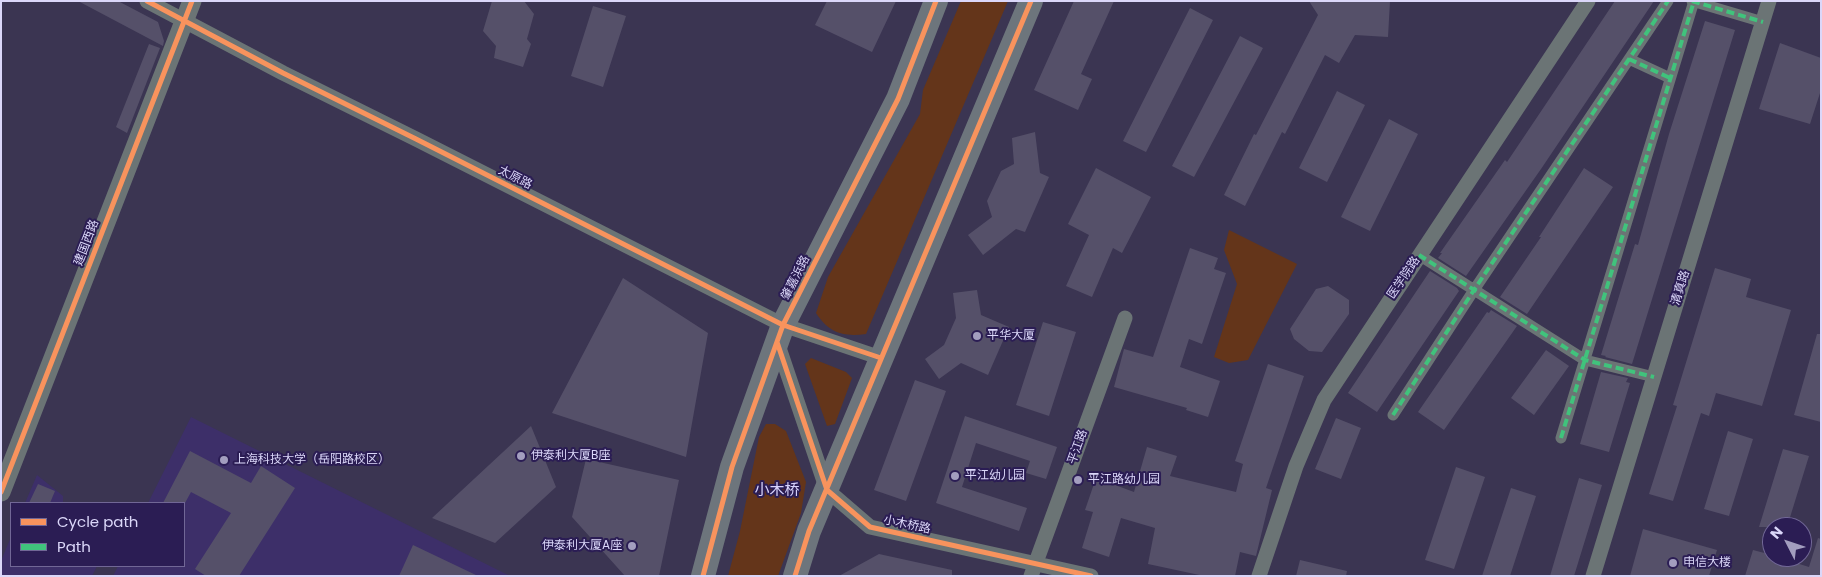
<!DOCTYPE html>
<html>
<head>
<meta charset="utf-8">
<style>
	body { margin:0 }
	#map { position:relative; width:1822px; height:577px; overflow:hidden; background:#3b3552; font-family:Poppins,sans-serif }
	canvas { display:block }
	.frame { position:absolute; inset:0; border:2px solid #dbd7f9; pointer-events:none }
	.legend { position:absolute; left:10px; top:502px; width:175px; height:65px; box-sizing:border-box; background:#2b1d54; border:1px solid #716796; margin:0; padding:6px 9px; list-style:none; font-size:15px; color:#dbd7f9 }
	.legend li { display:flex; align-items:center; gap:10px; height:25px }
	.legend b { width:25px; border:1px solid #716796 }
	.north { position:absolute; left:1762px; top:517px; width:50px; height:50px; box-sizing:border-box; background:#2b1d54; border:1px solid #716796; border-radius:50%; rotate:311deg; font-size:14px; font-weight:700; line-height:20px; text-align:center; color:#dbd7f9 }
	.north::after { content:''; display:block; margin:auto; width:18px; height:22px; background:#a39ebf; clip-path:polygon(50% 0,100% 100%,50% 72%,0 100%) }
</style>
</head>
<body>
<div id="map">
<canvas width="1822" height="577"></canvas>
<div class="frame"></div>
<ul class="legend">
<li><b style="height:6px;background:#f8935d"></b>Cycle path</li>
<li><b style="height:6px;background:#40c37c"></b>Path</li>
</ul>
<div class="north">N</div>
</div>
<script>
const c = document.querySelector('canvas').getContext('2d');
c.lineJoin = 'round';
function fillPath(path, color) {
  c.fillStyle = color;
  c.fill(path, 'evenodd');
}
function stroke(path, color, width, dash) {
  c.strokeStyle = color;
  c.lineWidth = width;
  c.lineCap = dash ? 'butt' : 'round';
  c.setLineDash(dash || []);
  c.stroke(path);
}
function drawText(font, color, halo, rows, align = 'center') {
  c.font = font + ' Poppins,"Noto Sans SC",sans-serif';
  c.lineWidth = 4;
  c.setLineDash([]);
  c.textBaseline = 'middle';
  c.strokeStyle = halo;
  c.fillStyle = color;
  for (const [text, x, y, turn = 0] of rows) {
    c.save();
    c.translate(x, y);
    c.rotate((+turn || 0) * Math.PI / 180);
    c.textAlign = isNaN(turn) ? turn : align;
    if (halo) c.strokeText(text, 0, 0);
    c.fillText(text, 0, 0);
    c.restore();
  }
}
const built = new Path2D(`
	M191 417 510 576H113L118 566H184V503H148Z
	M37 475 63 496V503H25Z
	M11 537V566H97L92 576H1V561Z`);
const green = new Path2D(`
	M961 1H1008L866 334C843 337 829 333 816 313L828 277 920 114 923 90Z
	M1229 230 1297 264 1248 360 1229 363 1214 357 1237 284 1224 250Z
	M811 358 846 372 852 378 835 424 827 426 805 364Z
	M766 424H775L786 431 806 482 801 513 778 576H728L740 531 759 437Z`);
const building = new Path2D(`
	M78 1H118L158 22 164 41 163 46Z
	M492 1H524L534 14 527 39 531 44 523 67 494 58 496 46 483 31Z
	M827 1H896L872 52 815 25Z
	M1074 1H1114L1081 74 1092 79 1078 110 1034 90Z
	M1309 1H1390L1388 37 1355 35 1339 63 1325 55 1285 134 1282 132 1245 206 1224 195 1254 134 1256 135 1318 15Z
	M1615 1H1654L1541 169 1466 276 1438 258 1442 253H1440L1505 160 1507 162Z
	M593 6 626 16 603 87 571 76Z
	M1190 8 1213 20 1146 152 1123 141Z
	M1705 21 1735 30 1632 364 1605 357 1606 356 1601 355 1635 244 1638 245 1669 134Z
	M1240 36 1263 48 1194 177 1172 166Z
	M1780 43 1821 58V90L1810 124 1759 109Z
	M149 44 160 48 127 133 116 127Z
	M1337 91 1365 105 1327 182 1299 168Z
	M1389 119 1418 134 1370 231 1341 217Z
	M1035 132 1040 173 1049 177 1025 232 1016 229 983 255 968 235 992 217 987 201 1001 171 1014 164 1012 138Z
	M1096 168 1151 197 1122 253 1113 248 1092 297 1066 286 1089 235 1068 224Z
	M1584 168 1613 187 1527 314 1500 297 1541 237H1539Z
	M1190 248 1218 258 1214 269 1226 273 1202 344 1189 339 1180 367 1220 381 1208 417 1186 410 1187 408 1114 387 1124 349 1153 357Z
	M1715 268 1751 279 1746 297 1791 310 1762 406 1716 393 1709 416 1701 413 1673 501 1649 494 1677 406 1673 405Z
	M1430 271 1457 288 1459 291 1377 412 1348 393Z
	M623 278 708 333 686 457 552 413Z
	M1328 286 1349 300V314L1322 352 1309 351 1294 339 1290 329 1316 289Z
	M977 290 981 315 1009 327 988 375 961 363 939 379 925 359 944 345 956 318 953 293Z
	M1491 310 1517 326 1444 430 1418 412 1487 312 1489 313Z
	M1043 322 1076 332 1049 416 1016 405Z
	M1817 334H1821V422L1794 415Z
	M1546 350 1569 366 1534 415 1511 398Z
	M1268 364 1304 376 1266 488 1272 490 1256 556 1240 552 1235 576H1204L1148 564 1155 528 1121 518 1109 557 1082 548 1093 512 1085 510 1096 478 1134 492 1147 447 1177 456 1170 476 1236 492 1243 464 1235 461Z
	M1601 372 1628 378 1626 382 1630 383 1609 452 1580 444Z
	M915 380 946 391 906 501 874 490Z
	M965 416 1057 447 1046 479 1026 473 1030 461 976 443 962 487 1027 508 1019 531 936 503Z
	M1336 418 1361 428 1341 479 1315 469Z
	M531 426 556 487 495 543 432 518Z
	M1728 431 1753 439 1729 516 1704 509Z
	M1783 449 1809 456 1787 527H1759Z
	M190 451 251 483 261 466 295 488 239 576H206L195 569 231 513 191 492 185 503H163Z
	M586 459 679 480 659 576H625L572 517Z
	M1456 467 1485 477 1454 569 1425 560Z
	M1579 478 1602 485 1574 576H1550Z
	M38 484 55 491 50 503H29Z
	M1511 488 1536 496 1510 576H1482Z
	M1643 529 1717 550 1709 576H1630Z
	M1818 538 1821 539V576H1745L1753 550 1772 555V557H1777L1809 567Z
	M413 545 478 576H399Z
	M879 554 952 570V576H839Z
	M1300 560 1347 571 1346 576H1296Z`);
const pedestrian = new Path2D(`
	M1692 1 1763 22
	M1629 59 1670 78
	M1419 255 1585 360 1654 377
	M1393 415 1474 290 1668 1
	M1561 438 1694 1`);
const minor = new Path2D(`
	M147 1 283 73 416 139 783 325 881 358
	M777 342 827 490 870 527 1091 576
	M1031 576 1125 318
	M1259 576 1296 466 1324 400 1588 1
	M1593 576 1769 1`);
const tertiary = new Path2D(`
	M1 492 192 1`);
const primary = new Path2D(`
	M703 576 732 467 783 325 898 99 936 1
	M795 576 809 531 1031 1`);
const quiet = new Path2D(`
	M1692 1 1763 22
	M1629 59 1670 78
	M1419 255 1585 360 1654 377
	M1393 415 1474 290 1668 1
	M1561 438 1694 1`);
const cycleway = new Path2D(`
	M147 1 283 73 416 139 783 325 881 358
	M777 342 827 490 870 527 1091 576
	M1 492 192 1
	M703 576 732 467 783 325 898 99 936 1
	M795 576 809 531 1031 1`);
const markers = [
	[977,336,5,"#a39ebf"],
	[521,456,5,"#a39ebf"],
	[224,460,5,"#a39ebf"],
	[955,476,5,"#a39ebf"],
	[1078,480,5,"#a39ebf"],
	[632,546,5,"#a39ebf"],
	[1673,563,5,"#a39ebf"]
];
const streetNames = [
	["太原路",515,178,27],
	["建国西路",87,243,-69],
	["肇嘉浜路",796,278,-63],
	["医学院路",1404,278,-56],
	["清真路",1681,288,-73],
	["平江路",1078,447,-70],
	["小木桥路",907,525,12]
];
const poiNames = [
	["平华大厦",987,336],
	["伊泰利大厦B座",531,456],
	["上海科技大学（岳阳路校区）",234,460],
	["平江幼儿园",965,476],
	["平江路幼儿园",1088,480],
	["伊泰利大厦A座",622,546,"right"],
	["申信大楼",1683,563]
];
const quarterNames = [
	["小木桥",777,491]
];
fillPath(built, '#3d2f69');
fillPath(green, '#64351a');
fillPath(building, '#555069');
stroke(pedestrian, '#6b7475', 11);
stroke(minor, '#6b7475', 15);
stroke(tertiary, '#6b7475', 19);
stroke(primary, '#6d757c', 24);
stroke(quiet, '#40c37c', 4, [8, 4]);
stroke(cycleway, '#f8935d', 5);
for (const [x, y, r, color] of markers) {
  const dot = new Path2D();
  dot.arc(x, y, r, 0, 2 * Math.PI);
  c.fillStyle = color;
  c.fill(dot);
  stroke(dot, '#2b1d54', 2);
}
drawText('12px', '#dbd7f9', '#2b1d54', streetNames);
drawText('12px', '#dbd7f9', '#2b1d54', poiNames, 'left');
drawText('15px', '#d9d4fd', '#2b1d54', quarterNames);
</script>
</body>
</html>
